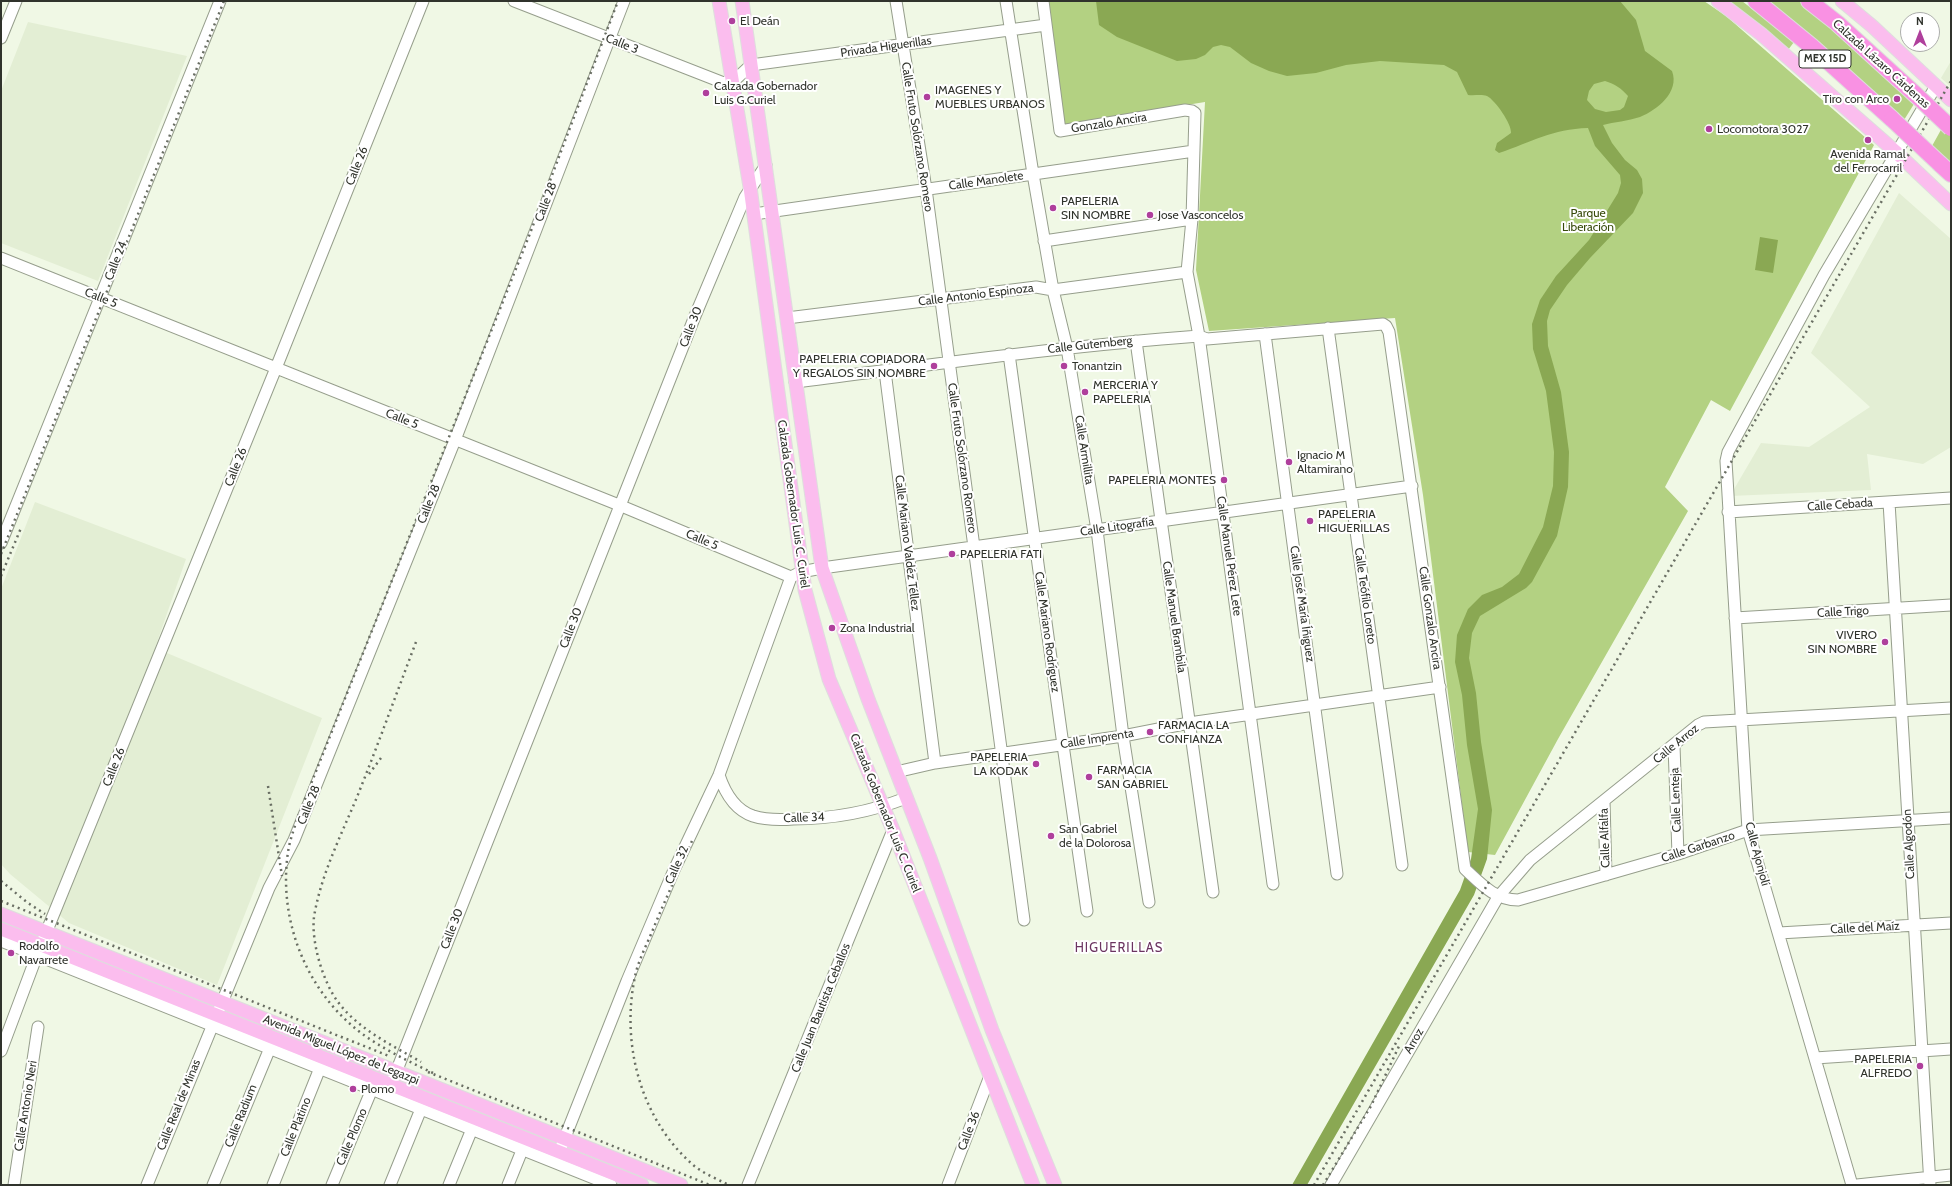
<!DOCTYPE html>
<html>
<head>
<meta charset="utf-8">
<style>
	body { margin:0 }
	#map { position:relative; width:1952px; height:1186px; overflow:hidden; background:#f0f8e5; font-family:Cabin,sans-serif }
	canvas { display:block }
	.frame { position:absolute; inset:0; border:2px solid #30332c; pointer-events:none }
	.north { position:absolute; left:1900px; top:12px; width:40px; height:40px; box-sizing:border-box; background:#fff; border:1px solid #acadab; border-radius:50%; rotate:0deg; font-size:11px; font-weight:700; line-height:16px; text-align:center; color:#30332c }
	.north::after { content:''; display:block; margin:auto; width:14px; height:18px; background:#af3f9c; clip-path:polygon(50% 0,100% 100%,50% 72%,0 100%) }
</style>
</head>
<body>
<div id="map">
<canvas width="1952" height="1186"></canvas>
<div class="frame"></div>
<div class="north">N</div>
</div>
<script>
const c = document.querySelector('canvas').getContext('2d');
c.lineJoin = 'round';
function fillPath(path, color) {
  c.fillStyle = color;
  c.fill(path, 'evenodd');
}
function stroke(path, color, width, dash) {
  c.strokeStyle = color;
  c.lineWidth = width;
  c.lineCap = dash ? 'butt' : 'round';
  c.setLineDash(dash || []);
  c.stroke(path);
}
function drawText(font, color, halo, rows, align = 'center') {
  c.font = font + ' Cabin,sans-serif';
  c.lineWidth = 4;
  c.setLineDash([]);
  c.textBaseline = 'middle';
  c.strokeStyle = halo;
  c.fillStyle = color;
  for (const [text, x, y, turn = 0] of rows) {
    c.save();
    c.translate(x, y);
    c.rotate((+turn || 0) * Math.PI / 180);
    c.textAlign = isNaN(turn) ? turn : align;
    if (halo) c.strokeText(text, 0, 0);
    c.fillText(text, 0, 0);
    c.restore();
  }
}
const built = new Path2D(`
	M28 22 187 56 98 281 1 243V91Z
	M1951 61V87L1941 78Z
	M1899 193 1951 239V447L1923 464 1867 454 1871 490 1730 496 1761 443 1809 447 1870 407 1811 353Z
	M35 502 186 559 155 648 322 718 217 985 69 923 10 874 1 864V589Z`);
const green = new Path2D(`
	M1044 1H1704L1726 16 1874 145 1730 411 1711 400 1665 487 1688 511 1558 739 1495 855 1468 852 1423 495 1395 318 1209 331 1196 270 1205 102 1062 125Z
	M1728 1H1742L1794 42 1788 50Z
	M1766 1H1800L1914 104 1904 120Z
	M1942 128 1951 136V163L1932 146Z`);
const water = new Path2D(`
	M1096 1H1620L1636 20 1645 51 1672 71C1680 92 1657 110 1640 117 1628 121 1614 122 1603 125L1612 143 1625 160 1637 170 1642 179 1643 193 1633 213 1590 258 1567 285 1550 310 1547 321 1548 346 1561 392 1569 452 1568 487 1557 536 1532 582 1526 588 1480 616 1472 633 1469 658 1476 693 1481 742 1492 810 1487 859 1474 895 1307 1185H1292L1460 890 1471 859 1478 809 1467 745 1462 695 1455 662 1457 635 1468 609 1482 595 1502 587 1519 574 1543 527 1553 486 1554 452 1546 391 1533 349 1532 324 1540 300 1556 276 1589 240 1618 193 1621 183 1620 175 1595 146 1588 128C1552 129 1532 142 1499 153L1495 150 1497 143 1511 133C1512 124 1495 100 1487 96 1481 94 1474 96 1468 95L1457 72 1444 65 1380 61 1346 65 1316 73 1287 76 1269 71 1251 63 1230 47 1221 45 1213 47 1205 55 1196 59 1177 61 1117 37 1099 25ZM1605 81C1615 84 1621 88 1628 96L1624 107 1620 110 1606 112 1595 109 1587 100 1589 91 1594 84Z
	M1760 237 1778 240 1773 273 1755 270Z`);
const minor = new Path2D(`
	M514 1 724 83 737 78 751 65 1046 25
	M896 1 926 189 1024 920
	M1006 1 1033 174 1053 290 1067 348 1097 530 1123 736 1149 902
	M1043 1 1060 131 1185 110 1192 111 1195 113 1192 219 1187 272 1199 336 1273 884
	M1 38 16 1
	M754 214 1194 151
	M1044 241 1192 219
	M1 258 619 505 791 577 801 572 822 568 1412 486
	M787 318 1036 287 1053 290 1187 272
	M1328 328 1402 865
	M1265 334 1337 874
	M1136 341 1213 892
	M1009 354 1063 745 1087 911
	M885 371 935 763
	M795 382C930 365 1064 346 1199 336L1207 339 1383 324 1386 326 1389 332 1465 869C1481 884 1495 900 1518 900L1678 854 1748 830 1951 818
	M1889 502 1930 1185
	M1728 512 1951 498
	M1 543 220 1
	M1735 618 1951 605
	M1674 746 1678 854
	M896 772 935 763 1123 736 1189 723 1440 687
	M719 775C725 793 735 810 753 816 766 820 780 820 793 819 832 819 870 812 906 798
	M1604 801 1606 875
	M1779 933 1951 923
	M1 941 611 1185
	M1 1051 37 955 276 368 423 1
	M1815 1058 1951 1049
	M387 1095 695 316 745 197 766 165
	M556 1160 627 981 674 870 719 775 791 577
	M14 1185 38 1027
	M147 1185 269 888 294 840 455 440 624 1
	M213 1185 270 1048
	M273 1185 320 1068
	M332 1185 372 1089
	M390 1185 421 1109
	M449 1185 472 1129
	M508 1185 525 1143
	M748 1185 893 830
	M948 1185 990 1076
	M1331 1185 1498 897 1530 860 1698 725 1704 722 1951 708
	M1852 1185 1748 830 1726 461 1728 452 1824 275 1936 86
	M1857 1185 1951 1175`);
const major = new Path2D(`
	M719 1 750 187 805 590 829 679 893 830 1033 1185
	M742 1 822 568 868 699 930 858 992 1030 1055 1185
	M1718 1 1761 34 1897 153 1951 204
	M1842 1 1872 26 1951 100
	M1 914 681 1185
	M1 929 642 1185`);
const highway = new Path2D(`
	M1756 1 1811 46 1892 119
	M1809 1 1837 23 1916 95
	M1940 164 1951 174`);
const rail = new Path2D(`
	M1 554 224 1
	M1 576 21 528
	M416 642C397 692 379 742 359 792 343 832 321 873 314 917 311 942 323 982 338 1002 359 1030 392 1045 421 1062
	M369 774 381 758
	M268 786 282 876
	M692 841C679 870 666 898 654 927 648 942 640 957 636 972 620 1040 639 1117 692 1164 702 1173 717 1179 729 1185
	M1 881 28 903 45 914
	M1 901 389 1056
	M428 1072 710 1185
	M433 1073C408 1061 383 1049 361 1033 306 991 278 920 288 852 290 839 295 826 299 814L529 236 618 1
	M1314 1185 1951 81
	M1323 1185 1371 1106 1400 1044`);
const highwayBridge = new Path2D(`
	M1916 95 1951 128
	M1892 119 1940 164`);
const markers = [
	[732,21,4,"#af3f9c"],
	[706,93,4,"#af3f9c"],
	[927,97,4,"#af3f9c"],
	[1897,99,4,"#af3f9c"],
	[1709,129,4,"#af3f9c"],
	[1868,140,4,"#af3f9c"],
	[1053,208,4,"#af3f9c"],
	[1150,215,4,"#af3f9c"],
	[934,366,4,"#af3f9c"],
	[1064,366,4,"#af3f9c"],
	[1085,392,4,"#af3f9c"],
	[1289,462,4,"#af3f9c"],
	[1224,480,4,"#af3f9c"],
	[1310,521,4,"#af3f9c"],
	[952,554,4,"#af3f9c"],
	[832,628,4,"#af3f9c"],
	[1885,642,4,"#af3f9c"],
	[1150,732,4,"#af3f9c"],
	[1036,764,4,"#af3f9c"],
	[1089,777,4,"#af3f9c"],
	[1051,836,4,"#af3f9c"],
	[11,953,4,"#af3f9c"],
	[1920,1066,4,"#af3f9c"],
	[353,1089,4,"#af3f9c"]
];
const shields = [
	[1825,59,52]
];
const shieldNames = [
	["MEX 15D",1825,59]
];
const poiNames = [
	["El Deán",740,21],
	["Calzada Gobernador",714,86],
	["Luis G.Curiel",714,100],
	["IMAGENES Y",935,90],
	["MUEBLES URBANOS",935,104],
	["Tiro con Arco",1889,99,"right"],
	["Locomotora 3027",1717,129],
	["Avenida Ramal",1868,154,"center"],
	["del Ferrocarril",1868,168,"center"],
	["PAPELERIA",1061,201],
	["SIN NOMBRE",1061,215],
	["Jose Vasconcelos",1158,215],
	["PAPELERIA COPIADORA",926,359,"right"],
	["Y REGALOS SIN NOMBRE",926,373,"right"],
	["Tonantzin",1072,366],
	["MERCERIA Y",1093,385],
	["PAPELERIA",1093,399],
	["Ignacio M",1297,455],
	["Altamirano",1297,469],
	["PAPELERIA MONTES",1216,480,"right"],
	["PAPELERIA",1318,514],
	["HIGUERILLAS",1318,528],
	["PAPELERIA FATI",960,554],
	["Zona Industrial",840,628],
	["VIVERO",1877,635,"right"],
	["SIN NOMBRE",1877,649,"right"],
	["FARMACIA LA",1158,725],
	["CONFIANZA",1158,739],
	["PAPELERIA",1028,757,"right"],
	["LA KODAK",1028,771,"right"],
	["FARMACIA",1097,770],
	["SAN GABRIEL",1097,784],
	["San Gabriel",1059,829],
	["de la Dolorosa",1059,843],
	["Rodolfo",19,946],
	["Navarrete",19,960],
	["PAPELERIA",1912,1059,"right"],
	["ALFREDO",1912,1073,"right"],
	["Plomo",361,1089]
];
const streetNames = [
	["Calle 3",622,44,22],
	["Privada Higuerillas",886,47,-8],
	["Calzada Lázaro Cárdenas",1881,64,42],
	["Gonzalo Ancira",1109,123,-9],
	["Calle Fruto Solórzano Romero",917,137,81],
	["Calle 26",357,166,-68],
	["Calle Manolete",986,181,-8],
	["Calle 28",546,202,-69],
	["Calle 24",116,261,-68],
	["Calle Antonio Espinoza",976,295,-7],
	["Calle 5",101,298,22],
	["Calle 30",691,327,-69],
	["Calle Gutemberg",1090,345,-6],
	["Calle 5",402,419,22],
	["Calle Armillita",1084,450,81],
	["Calle Fruto Solórzano Romero",962,458,82],
	["Calle 26",236,467,-68],
	["Calle 28",429,504,-68],
	["Calzada Gobernador Luis C. Curiel",793,504,82],
	["Calle Cebada",1840,505,-4],
	["Calle Litografía",1117,527,-8],
	["Calle 5",702,540,23],
	["Calle Mariano Valdéz Téllez",907,543,83],
	["Calle Manuel Pérez Lete",1229,556,82],
	["Calle Teófilo Loreto",1365,596,82],
	["Calle José María Íñiguez",1302,604,82],
	["Calle Trigo",1843,612,-3],
	["Calle Manuel Brambila",1174,617,82],
	["Calle Gonzalo Ancira",1430,618,82],
	["Calle 30",571,628,-69],
	["Calle Mariano Rodríguez",1047,632,82],
	["Calle Imprenta",1097,739,-9],
	["Calle Arroz",1676,744,-39],
	["Calle 26",114,767,-68],
	["Calle Lenteja",1676,800,-92],
	["Calle 28",309,805,-68],
	["Calzada Gobernador Luis C. Curiel",885,813,68],
	["Calle 34",804,818,-2],
	["Calle Alfalfa",1605,838,-92],
	["Calle Algodón",1909,844,-93],
	["Calle Garbanzo",1698,847,-18],
	["Calle Ajonjolí",1757,854,75],
	["Calle 32",677,865,-66],
	["Calle del Maíz",1865,928,-3],
	["Calle 30",452,929,-69],
	["Calle Juan Bautista Ceballos",821,1008,-68],
	["Arroz",1414,1041,-60],
	["Avenida Miguel López de Legazpi",341,1050,22],
	["Calle Real de Minas",179,1105,-68],
	["Calle Antonio Neri",26,1106,-81],
	["Calle Radium",241,1116,-68],
	["Calle Platino",296,1127,-68],
	["Calle 36",969,1131,-69],
	["Calle Plomo",352,1137,-67]
];
const parkNames = [
	["Parque",1588,213],
	["Liberación",1588,227]
];
const neighbourhoodNames = [
	["HIGUERILLAS",1119,948]
];
fillPath(built, '#e3eed4');
fillPath(green, '#b3d182');
fillPath(water, '#8aa853');
stroke(minor, '#969e8c', 13);
stroke(major, '#dededd', 15);
stroke(highway, '#dededd', 18);
stroke(minor, '#fff', 11);
stroke(major, '#fbbdee', 13);
stroke(highway, '#f991e3', 16);
stroke(rail, '#696e63', 2.5, [2, 4]);
stroke(highwayBridge, '#dededd', 18, []);
stroke(highwayBridge, '#f991e3', 16);
for (const [x, y, r, color] of markers) {
  const dot = new Path2D();
  dot.arc(x, y, r, 0, 2 * Math.PI);
  c.fillStyle = color;
  c.fill(dot);
  stroke(dot, '#fff', 1.5);
}
for (const [x, y, w] of shields) {
  const box = new Path2D();
  box.roundRect(x - w / 2, y - 9, w, 18, 3);
  c.fillStyle = '#fff';
  c.fill(box);
  stroke(box, '#30332c', 1);
}
drawText('bold 11px', '#30332c', null, shieldNames);
drawText('12px', '#30332c', '#fff', poiNames, 'left');
drawText('12px', '#30332c', '#fff', streetNames);
drawText('12px', '#384b0c', '#fff', parkNames);
c.letterSpacing = '1px';
drawText('13px', '#6c3461', '#fff', neighbourhoodNames);
c.letterSpacing = '0px';
</script>
</body>
</html>
